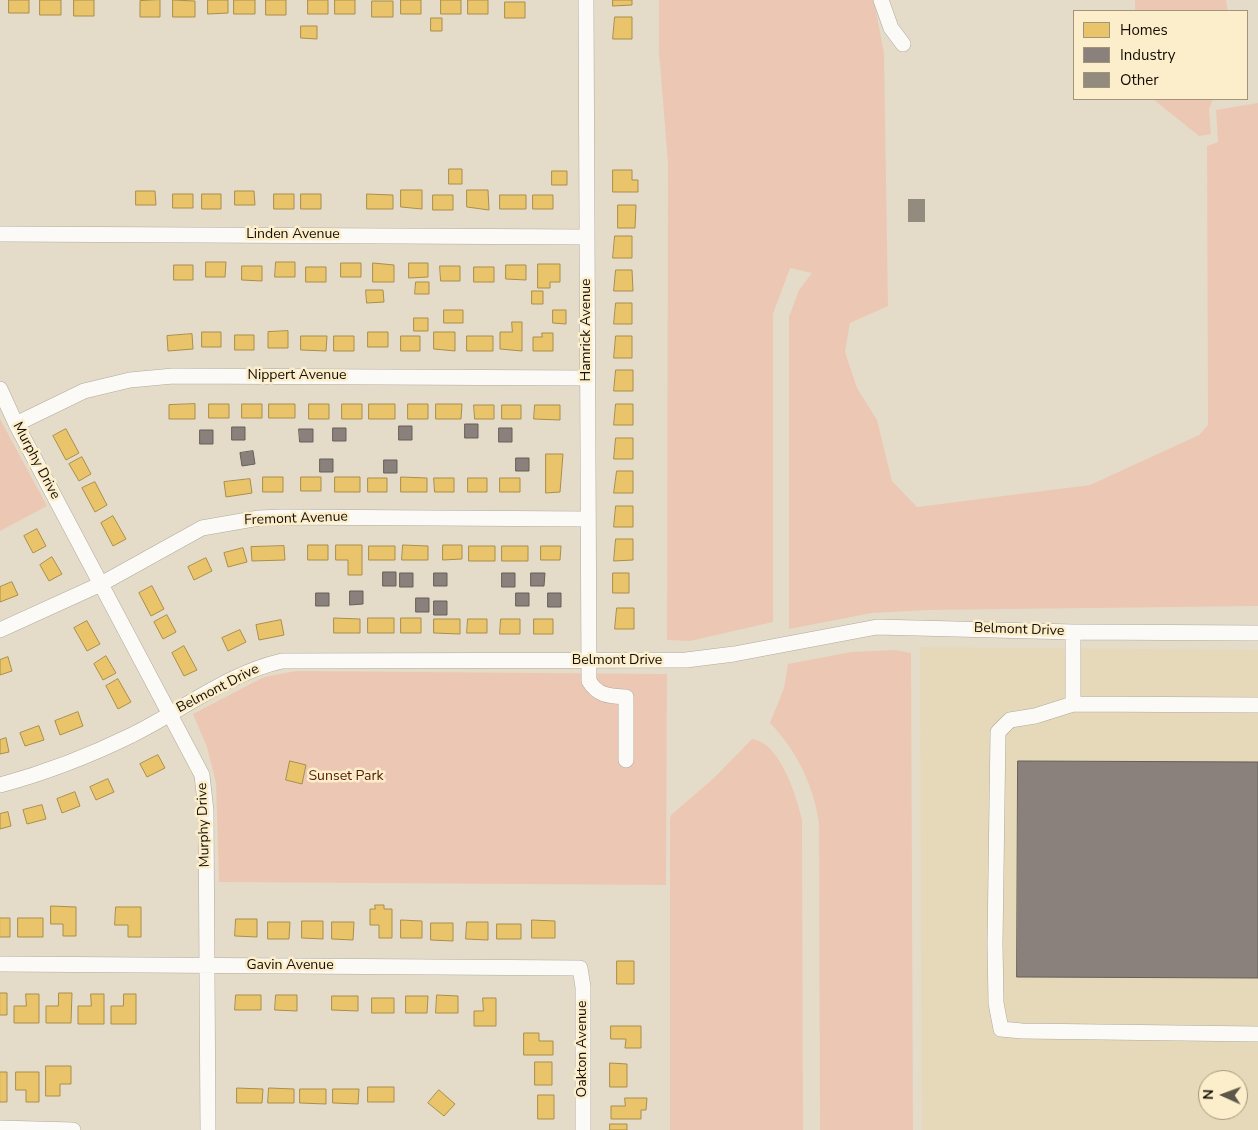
<!DOCTYPE html>
<html>
<head>
<meta charset="utf-8">
<style>
	body { margin:0 }
	#map { position:relative; width:1258px; height:1130px; overflow:hidden; background:#e4dcc9; font-family:"Nunito Sans",sans-serif }
	canvas { display:block }
	.legend { position:absolute; left:1073px; top:10px; width:175px; height:90px; box-sizing:border-box; background:#fdeecb; border:1px solid #a0957b; margin:0; padding:6px 9px; list-style:none; font-size:15px; color:#140f04 }
	.legend li { display:flex; align-items:center; gap:10px; height:25px }
	.legend b { width:25px; border:1px solid #a0957b }
	.north { position:absolute; left:1198px; top:1070px; width:50px; height:50px; box-sizing:border-box; background:#fdeecb; border:1px solid #a0957b; border-radius:50%; rotate:272deg; font-size:14px; font-weight:700; line-height:20px; text-align:center; color:#140f04 }
	.north::after { content:''; display:block; margin:auto; width:18px; height:22px; background:#5d5749; clip-path:polygon(50% 0,100% 100%,50% 72%,0 100%) }
</style>
</head>
<body>
<div id="map">
<canvas width="1258" height="1130"></canvas>
<ul class="legend">
<li><b style="height:14px;background:#e9c46a"></b>Homes</li>
<li><b style="height:14px;background:#8a817c"></b>Industry</li>
<li><b style="height:14px;background:#938b7e"></b>Other</li>
</ul>
<div class="north">N</div>
</div>
<script>
const c = document.querySelector('canvas').getContext('2d');
c.lineJoin = 'round';
function fillPath(path, color) {
  c.fillStyle = color;
  c.fill(path, 'evenodd');
}
function stroke(path, color, width, dash) {
  c.strokeStyle = color;
  c.lineWidth = width;
  c.lineCap = dash ? 'butt' : 'round';
  c.setLineDash(dash || []);
  c.stroke(path);
}
function drawText(font, color, halo, rows, align = 'center') {
  c.font = font + ' "Nunito Sans",sans-serif';
  c.lineWidth = 5;
  c.setLineDash([]);
  c.textBaseline = 'middle';
  c.strokeStyle = halo;
  c.fillStyle = color;
  for (const [text, x, y, turn = 0] of rows) {
    c.save();
    c.translate(x, y);
    c.rotate((+turn || 0) * Math.PI / 180);
    c.textAlign = isNaN(turn) ? turn : align;
    if (halo) c.strokeText(text, 0, 0);
    c.fillText(text, 0, 0);
    c.restore();
  }
}
const built = new Path2D(`
	M920 647 1258 650V1130H922ZM1208 1080H1238V1110H1208Z`);
const green = new Path2D(`
	M659 0H874L884 53 888 306 850 323 845 352 857 388 877 420 892 481 917 507 1090 485 1199 435 1208 425 1207 146 1218 142 1216 110 1258 103V606L929 610 872 613 789 629V317L799 290 812 273 790 268 773 314V622L690 641 667 640 668 163 659 52Z
	M1135 0H1226L1228 11H1135Z
	M1153 99H1213L1209 109 1211 134 1199 136Z
	M0 419 47 506 0 531Z
	M896 650 911 653 913 1130H820L819 824C814 786 797 751 770 723L784 688 788 664 851 652Z
	M296 671 667 674 666 885 219 882 216 783 207 747 193 714 264 677Z
	M752 739C780 742 797 797 802 820L803 1130H670V820L671 815 714 778Z`);
const homes = new Path2D(`
	M9 0H29V13H9Z
	M40 0H61V15H40Z
	M74 0H94V16H74Z
	M160 0V17H140V1Z
	M173 0 195 1V17H173Z
	M208 0H228V13L208 14Z
	M234 0H255V14H234Z
	M266 0H286V15H266Z
	M308 0H328V14H308Z
	M335 0H355V14H335Z
	M401 0H421V14H401Z
	M441 0H461V14H441Z
	M468 0H488V14H468Z
	M613 0H632V5L613 6Z
	M372 1H393V17H372Z
	M505 2H525V18H505Z
	M615 17H632V39H613Z
	M431 18H442V31H431Z
	M301 26H317V39L301 38Z
	M449 169H462V184H449Z
	M613 170H632V180H638V192H613Z
	M552 171H567V185H552Z
	M401 190H422V209L401 207Z
	M467 190H488L489 210 467 207Z
	M136 191H155L156 205H136Z
	M235 191H254L255 205H235Z
	M173 194H193V208H173Z
	M202 194H221V209H202Z
	M274 194H294V209H274Z
	M301 194H321V209H301Z
	M367 194 393 195V209H367Z
	M433 195H453V210H433Z
	M500 195H526V209H500Z
	M533 195H553V209H533Z
	M618 205H636L635 228H618Z
	M615 236H632V258H613Z
	M206 262H226L225 277H206Z
	M276 262H295V277H275Z
	M341 263H361V277H341Z
	M373 263 394 265V282H373Z
	M409 263H428V277L409 278Z
	M538 264H560V282H550V288H538Z
	M174 265H193V280H174Z
	M506 265H526V280L506 279Z
	M242 266H262V281L242 280Z
	M440 266H460V281H441Z
	M306 267H326V282H306Z
	M474 267H494V282H474Z
	M616 270H632L633 291H614Z
	M416 282H429V294H415Z
	M366 290H383L384 302 367 303Z
	M532 291H543V304H532Z
	M616 303H632V324H614Z
	M444 310H463V323H444Z
	M553 310H566V324L553 323Z
	M414 318H428V331H414Z
	M512 322H522V351L500 349V332H512Z
	M288 331V348H268V332Z
	M202 332H221V347H202Z
	M368 332H388V347H368Z
	M434 332H455V351L434 349Z
	M542 333H553V351H533V337H542Z
	M192 334 193 349 168 351 167 336Z
	M235 335H254V350H235Z
	M301 336H327L326 351 301 350Z
	M334 336H354V351H334Z
	M401 336H420V351H401Z
	M467 336H493V351H467Z
	M616 336H632V358H614Z
	M616 370H633V391H614Z
	M195 404V419H169V405Z
	M209 404H229V418H209Z
	M242 404H262V418H242Z
	M269 404H295V418H269Z
	M309 404H329V419H309Z
	M342 404H362V419H342Z
	M369 404H395V419H369Z
	M408 404H428V419H408Z
	M436 404H462L461 419H436Z
	M616 404H633V425H614Z
	M474 405H494V419H475Z
	M502 405H521V419H502Z
	M535 405H560V420L534 419Z
	M66 429 79 453 66 460 53 436Z
	M616 438H633V459H614Z
	M546 454H563L560 492 546 493Z
	M82 457 91 474 79 481 69 464Z
	M617 471H633V493H614Z
	M263 477H283V492H263Z
	M301 477H321V491H301Z
	M335 477H360V492H335Z
	M401 477 427 478V492H401Z
	M368 478H387V492H368Z
	M434 478H454V492H435Z
	M468 478H487V492H468Z
	M500 478H520V492H500Z
	M250 479 252 493 226 497 224 482Z
	M95 482 107 505 95 512 82 488Z
	M616 506H633V527H614Z
	M113 516 126 539 113 546 101 523Z
	M37 529 46 546 33 553 24 536Z
	M616 539H633V560L614 561Z
	M308 545H328V560H308Z
	M336 545H362V575H348V560H336Z
	M403 545 428 546V560H402Z
	M443 545H462V559L443 560Z
	M284 546 285 560 252 561 251 547Z
	M369 546H395V560H369Z
	M469 546H495V561H469Z
	M502 546H528V561H502Z
	M541 546H561L560 560H541Z
	M243 548 247 562 228 567 224 553Z
	M52 557 62 574 49 581 40 565Z
	M206 558 212 571 194 580 188 567Z
	M613 573H629V593H613Z
	M12 582 18 595 0 602V587Z
	M152 586 164 609 151 616 139 593Z
	M617 608H634V629H615Z
	M167 615 176 632 163 639 154 622Z
	M334 618 360 619V633H334Z
	M368 618H394V633H368Z
	M401 618H421V633H401Z
	M434 619H460V634L434 633Z
	M468 619H487V633H467Z
	M501 619H520V634H500Z
	M534 619H553V634H534Z
	M281 620 284 635 259 640 256 625Z
	M87 621 100 644 87 651 74 628Z
	M240 630 246 642 228 651 222 638Z
	M184 646 197 670 184 676 172 653Z
	M106 656 116 673 103 680 94 664Z
	M8 657 12 671 0 675V660Z
	M118 679 131 702 118 709 106 686Z
	M78 712 83 726 60 735 55 721Z
	M39 726 44 740 25 746 20 733Z
	M6 738 9 752 0 754V740Z
	M158 755 165 768 147 777 140 764Z
	M290 761 306 765 302 784 286 780Z
	M108 779 114 792 96 800 90 787Z
	M75 792 80 806 62 813 57 799Z
	M42 805 46 819 27 824 23 810Z
	M8 812 11 826 0 829V814Z
	M375 905H384V909H392V938H379V925H370V909H375Z
	M51 906 76 907V936H63V924H51Z
	M116 907H141V937H128V925H115Z
	M0 918H10V937H0Z
	M18 918H43V937H18Z
	M236 919H257V937L235 936Z
	M401 920 422 921V938H401Z
	M532 920 555 921V938H532Z
	M302 921H323V939L302 938Z
	M268 922H290L289 939H268Z
	M332 922H354L353 940 332 939Z
	M467 922H488V940L466 939Z
	M431 923H453V941L431 940Z
	M497 924H521V939H497Z
	M617 961H634V984H617Z
	M0 993H7V1015H0Z
	M59 993H72L71 1023H46V1006H58Z
	M26 994H39V1023H14V1006H26Z
	M91 994H104V1024H78V1006H91Z
	M124 994H136V1024H111V1006H123Z
	M236 995H261V1010H235Z
	M276 995H297V1011L275 1010Z
	M437 995 458 996V1013H436Z
	M332 996H358V1011L332 1010Z
	M406 996H428L427 1013H406Z
	M372 998H394V1013H372Z
	M483 998H496V1026H474V1011H483Z
	M611 1026H641V1048H625L626 1039H611Z
	M524 1033H539V1041H553V1055H524Z
	M535 1062H552V1085H535Z
	M610 1063 627 1064V1087H610Z
	M46 1066H71V1084H60V1096H46Z
	M0 1072H7V1102H0Z
	M16 1072H39V1102H26V1090H16Z
	M368 1087H394V1102H368Z
	M237 1088 263 1089 262 1103H237Z
	M269 1088 294 1089V1103H268Z
	M300 1089H326V1104L300 1103Z
	M333 1089H359L358 1104 333 1103Z
	M439 1090 455 1104 444 1116 428 1103Z
	M538 1095H554V1119H538Z
	M625 1098H647L646 1110H641V1119H611V1106H625Z
	M610 1124H627V1130H610Z`);
const industry = new Path2D(`
	M465 424H478V438H465Z
	M399 426H412V440H399Z
	M232 427H245V440H232Z
	M333 428H346V441H333Z
	M499 428H512V442H499Z
	M299 429H313V442H300Z
	M200 430H213V444H200Z
	M253 451 255 464 242 466 240 453Z
	M516 458H529V471H516Z
	M320 459H333V472H320Z
	M384 460H397V473H384Z
	M383 572H396V586H383Z
	M400 573H413V587H400Z
	M434 573H447V586H434Z
	M502 573H515V587H502Z
	M531 573H545L544 586H531Z
	M350 591H363V604L350 605Z
	M316 593H329V606H316Z
	M516 593H529V606H516Z
	M548 593H561V607H548Z
	M416 598H429V612H416Z
	M434 601H447V615H434Z
	M1018 761 1258 762V978L1017 977Z`);
const building = new Path2D(`
	M908 199H925V222H908Z`);
const minor = new Path2D(`
	M586 0 589 681C598 696 609 696 626 697V760
	M881 0 891 28 903 44
	M0 234 587 237
	M0 389 16 424 202 775 206 811 208 1130
	M16 424 84 391 130 380 173 376 587 378
	M0 630 101 584 202 528 259 518 282 517 587 519
	M1073 632V704L1258 705
	M1073 704 1035 716 1010 720 998 732 995 943 996 1003 1001 1029 1022 1031 1258 1034
	M0 785C45 773 89 756 132 735 181 711 228 673 282 661L686 660 734 654 877 627 1073 632 1258 633
	M0 964 580 968 583 987V1130
	M0 1128 73 1130`);
const streetNames = [
	["Linden Avenue",293,235],
	["Hamrick Avenue",587,330,-90],
	["Nippert Avenue",297,376],
	["Murphy Drive",36,461,62],
	["Fremont Avenue",296,519,-2],
	["Belmont Drive",1019,630,2],
	["Belmont Drive",617,661],
	["Belmont Drive",218,689,-27],
	["Murphy Drive",204,825,-92],
	["Gavin Avenue",290,966],
	["Oakton Avenue",583,1049,-90]
];
const parkNames = [
	["Sunset Park",346,777]
];
fillPath(built, '#e6d9ba');
fillPath(green, '#ecc8b4');
fillPath(homes, '#e9c46a');
stroke(homes, '#a98e4b', 1);
fillPath(industry, '#8a817c');
stroke(industry, '#675f58', 1);
fillPath(building, '#938b7e');
stroke(minor, '#afa99b', 16);
stroke(minor, '#fbfaf7', 15);
drawText('14px', '#140f04', '#fdeecb', streetNames);
drawText('14px', '#521b03', '#fdeecb', parkNames);
</script>
</body>
</html>
